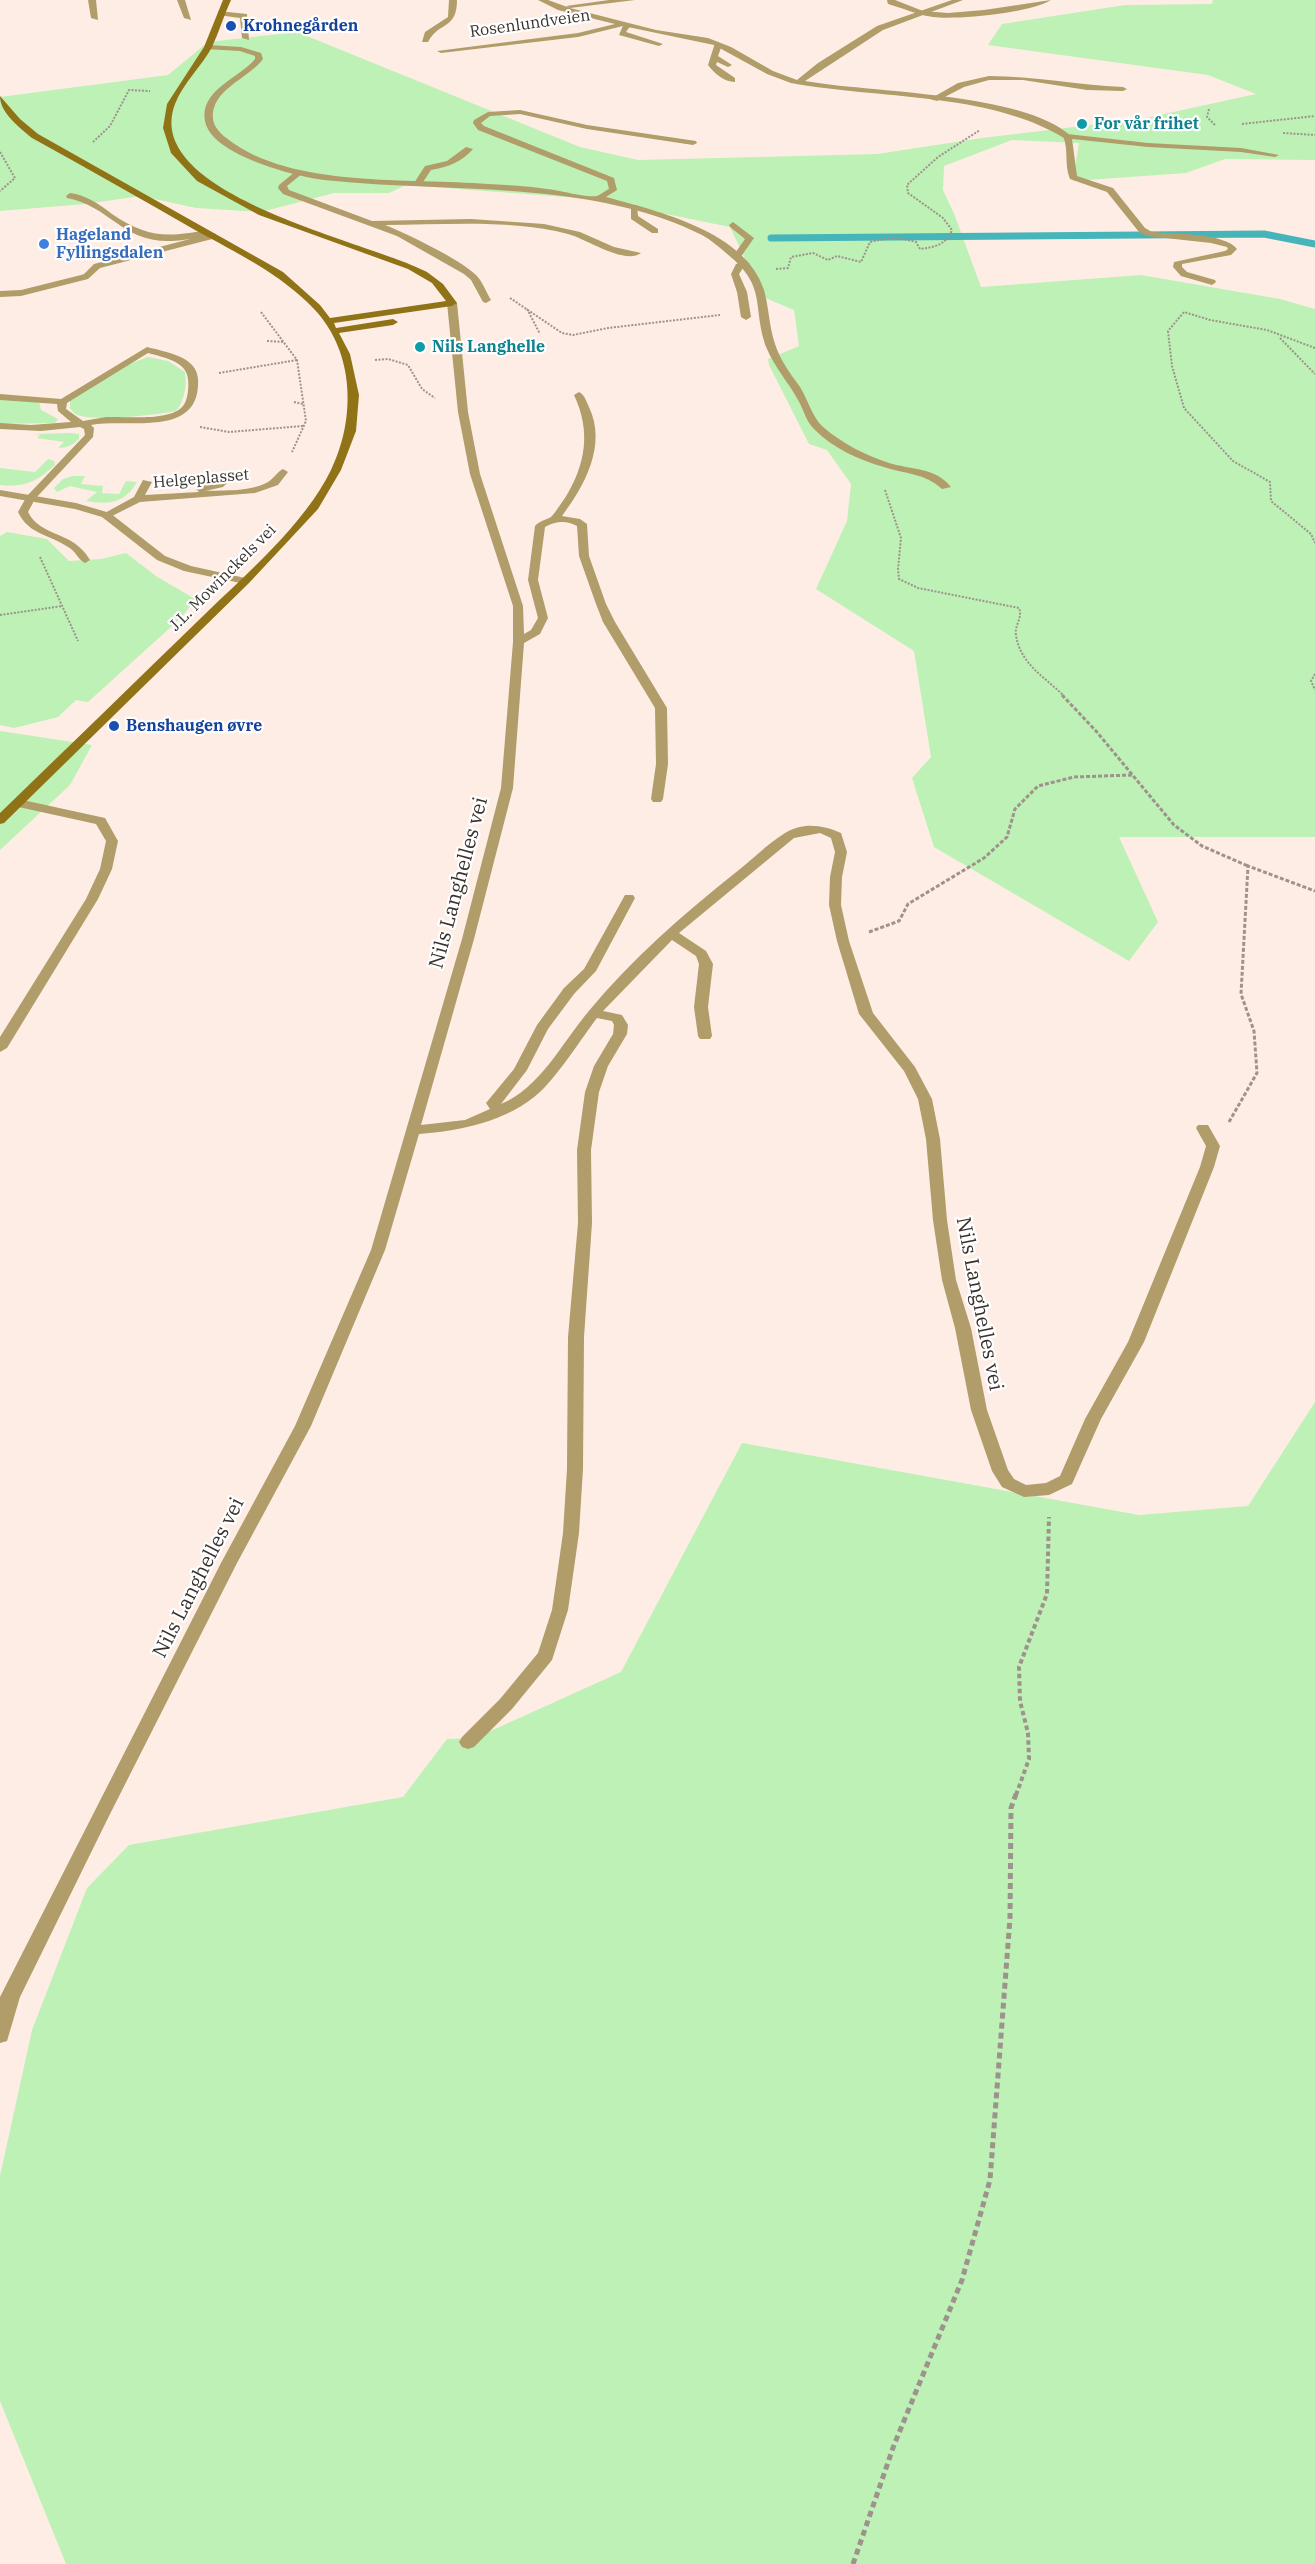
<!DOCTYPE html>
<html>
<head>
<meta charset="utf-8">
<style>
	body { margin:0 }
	canvas { display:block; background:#feede5 }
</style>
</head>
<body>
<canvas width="1315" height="2564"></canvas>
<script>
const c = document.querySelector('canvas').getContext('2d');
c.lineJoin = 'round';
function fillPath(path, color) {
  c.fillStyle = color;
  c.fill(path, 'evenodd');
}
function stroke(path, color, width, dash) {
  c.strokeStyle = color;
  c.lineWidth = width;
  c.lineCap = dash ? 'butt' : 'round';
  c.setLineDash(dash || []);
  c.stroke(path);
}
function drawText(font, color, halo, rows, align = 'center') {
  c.font = font + ' "IBM Plex Serif",serif';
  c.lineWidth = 4.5;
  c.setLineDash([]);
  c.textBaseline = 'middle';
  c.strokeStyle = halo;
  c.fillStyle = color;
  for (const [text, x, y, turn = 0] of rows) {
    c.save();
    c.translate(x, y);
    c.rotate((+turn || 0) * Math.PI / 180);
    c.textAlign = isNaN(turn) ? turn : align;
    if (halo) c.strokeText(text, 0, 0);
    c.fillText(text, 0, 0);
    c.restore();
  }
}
const green = new Path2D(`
	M1213 0H1315V160L1225 159 1186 173 1073 181 1079 143 1012 140 944 166 943 190 955 216 981 287 1141 275 1280 299 1315 309V837H1119L1158 922 1129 961 934 847 912 778 931 757 914 651 816 589 847 521 851 484 827 450 809 444 769 365 768 359 799 346 794 310 763 297 730 227 592 199 406 185 389 193H334L261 212 196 208 141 196 85 204 0 211V97L168 75 208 42 297 32 580 147 638 160 877 154 982 138 1141 119 1256 94 1208 75 988 45 1002 24 1125 5 1212 4Z
	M148 357 168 361 185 372C187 385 185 400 176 411 156 415 100 421 81 416 75 415 73 412 70 408V401L129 364Z
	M0 399 39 401 41 410 58 419 55 423 0 424Z
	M70 433 79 434V439C73 445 67 448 58 448L64 442 37 438 40 435 35 434Z
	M48 459 54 461 55 465C38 481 24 488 0 485V468L35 472Z
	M73 476H85L81 484 103 486 102 493 119 494 126 481 137 482C125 503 109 505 86 501L97 492 70 486 57 492 54 488 63 479Z
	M7 532 47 539 69 561 101 559 126 553 156 576 195 599 182 617 88 702 76 700 58 717 14 728 0 725V536Z
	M0 731 92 745 70 785 0 850Z
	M1315 1402V2564H66L0 2401V2176L32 2030 87 1888 129 1845 403 1797 447 1739 475 1738 621 1672 742 1443 1139 1515 1248 1506Z`);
const stream = new Path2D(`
	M771 238 1264 234 1315 244`);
const pathFar3 = new Path2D(`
	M1209 109 1207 117 1216 126
	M1242 124 1315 116
	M1283 133 1315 135
	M93 142 110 126 129 90 150 91
	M0 152 15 178 0 191
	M776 269 788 268 791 257 813 253 828 260 837 256 861 262 870 242C886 238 900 237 916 242L920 249C935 247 946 245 952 230L943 218 908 193 907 185 938 157 980 130
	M510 298 562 333 573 335 608 328 720 315
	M527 309 540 334
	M261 312 297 360 306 421 292 452
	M1280 338 1315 374
	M267 341 284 342
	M1315 348 1267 330 1210 320 1184 312 1168 331 1172 366 1184 408 1233 461 1270 482 1271 501 1311 534 1315 543
	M375 360 388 359 408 365 422 389 435 398
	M219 373 297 360
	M294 402 303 404
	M200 427 229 432 303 426
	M885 490 901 538 898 569 899 579 918 588 1019 608C1023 618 1014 626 1016 635 1020 664 1045 677 1064 696
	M40 557 78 641
	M0 615 62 606
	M1315 674 1311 681 1315 690`);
const pathFar2 = new Path2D(`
	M1062 695 1096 731 1174 825 1202 846 1248 866
	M869 932 899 921 908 904 984 858 1007 837 1015 809 1038 786 1074 777 1132 775
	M1229 1122 1257 1073 1254 1031 1241 994 1248 866 1315 891`);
const pathFar1 = new Path2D(`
	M1016 1795 1029 1759 1028 1733 1020 1701 1019 1667 1047 1594 1049 1517`);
const path = new Path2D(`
	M853 2564 894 2445 962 2280 990 2180 1010 1918 1011 1808 1016 1794`);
const lane = new Path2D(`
	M449 0H457C457 30 439 21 428 42H422L425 32 448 17Z
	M887 0H895L923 11 948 13 984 10 1051 0C1030 13 958 20 933 17 917 15 903 8 888 4Z
	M218 11 247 14 249 40 242 38 240 18 218 15Z
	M624 23 631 25 626 32 663 44 659 46 619 35Z
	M715 43 722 45 718 56 732 65 728 67 717 62 716 65 735 78V82C724 82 714 73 708 65Z
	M989 76C1034 76 1078 85 1123 87L1127 89 1123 91 1087 90 1023 80H989L964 87 937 101 930 99 958 83Z
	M1067 134 1148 143 1241 148 1279 155 1275 157 1241 152 1148 147 1072 139 1077 176 1113 188 1145 228 1152 232C1172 234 1226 233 1237 249L1231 255 1182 264V267L1187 272 1215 280 1216 282 1212 285 1181 276 1173 267 1174 262 1225 251 1228 249 1227 247 1211 243 1147 236 1139 232 1107 192 1070 179C1064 165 1069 150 1063 136Z
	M466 147 473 149C462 162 448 167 431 170L421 185H415L414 183 425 166 447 161Z
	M296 171 303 173 287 186 289 190 372 221 471 219 544 224 580 232 614 247 641 253C624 265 587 239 568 234 509 219 445 225 385 225 407 234 460 259 476 275 483 282 486 292 491 300L486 303 483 302 471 280 464 274 397 236 283 194 278 188 279 185Z
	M70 193C86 195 99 204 112 214 146 237 166 238 206 230L210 233C203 238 192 239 183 240 123 248 114 207 67 198L66 196Z
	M631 205H637L638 216 658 229V233H652L631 219Z
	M733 222 754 238 740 258 737 259 733 256 745 239 730 227 729 225Z
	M746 261 750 264 743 268 739 274 747 292 751 317 746 320 741 317 737 292 731 274 736 264Z
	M85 274 88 275V279L21 296 0 297V291L21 290Z
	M147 347C165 352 197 356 198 379 201 439 129 418 91 425L94 428 93 437 35 499 28 512C41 538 73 530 90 560L85 563C78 560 76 551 68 547 49 534 29 535 18 512L27 496 85 435 84 429 80 427 41 431 0 429V423L31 425 71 422 58 411 57 404 0 400V394L61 399ZM148 353C162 357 187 361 188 379 189 387 188 400 183 406 170 422 125 416 106 417 98 418 91 420 83 421L66 409 67 403Z
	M283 469 288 472 278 485 255 493 140 502 110 517 101 515 134 497 143 480 152 482 145 495 199 492 196 489 197 487 216 483 224 478 229 481 223 487 205 491C225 490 250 492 268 482 274 478 277 472 283 469Z`);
const street = new Path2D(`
	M88 0H96L98 20 91 18Z
	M177 0H185L191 20 184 18Z
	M538 0H548L570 8 656 30 708 38 731 47 773 71 797 80 818 63 877 26 952 0H963L883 30 805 81C871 93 1023 92 1071 136L1064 138C989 92 877 99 791 83L767 74 714 45 623 26 578 37 441 53 437 51 578 33 615 24 558 10Z
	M609 0H635L570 8 566 6Z
	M208 45 241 47 261 53 263 59C248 79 210 90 213 119 214 128 222 135 229 140 291 188 412 178 488 184 507 185 527 186 547 189 559 190 586 198 597 196 600 195 605 191 609 189L607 181 478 130 473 123 474 120 488 112 520 110 587 125 696 141 697 143 693 145 587 129 520 114 490 116 481 123 484 126 614 178 617 190 606 197C658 211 746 232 764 290 769 308 769 326 775 344 780 360 790 373 800 387 807 398 813 418 822 426 841 443 865 455 889 463 912 470 935 467 951 487L942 489C925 473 905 474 884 467 859 460 833 448 815 430 806 422 804 410 798 400 789 383 775 368 767 349 751 307 769 287 726 253 719 247 711 240 702 235 654 211 600 200 546 194 472 186 398 188 324 180 294 176 211 155 205 121 199 90 240 78 255 59V56L240 51 205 49V45Z
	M213 233 216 234V238L100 268 88 279 81 277 94 264Z
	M452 300 457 303 468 412 480 474 523 606 524 634 531 630 538 618 528 580 535 526C539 521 546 520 551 517 556 512 561 503 565 498 586 464 591 431 574 395L579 392C585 395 586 401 589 407 607 445 585 485 562 516L580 519 587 524 589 556 606 604 615 622 667 708 668 764 663 799 661 802H653L651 799 656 764 655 708 603 622 596 604 579 556 577 526C566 520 556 521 545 527L538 580 548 618 540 634 524 643 513 788 474 939 421 1125 465 1120 490 1109 486 1103 514 1069 537 1025 564 988 584 969 625 895H633L635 898 596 971 574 994 548 1029 527 1070 501 1104C540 1088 562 1043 588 1012 631 960 682 915 735 873 751 861 767 844 785 833 803 822 823 825 841 833L847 852 842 877 841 905 849 941 873 1013 915 1067 932 1099 940 1139 947 1220 956 1280 971 1328 987 1410 1008 1470 1014 1479 1026 1485 1046 1483 1060 1476 1085 1419 1128 1342 1200 1167 1206 1146 1196 1128 1198 1125H1208L1220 1146 1214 1167 1144 1342 1101 1419 1072 1484 1049 1495 1024 1497 1002 1487 992 1471 971 1410 955 1328 942 1280 933 1220 926 1139 918 1099 904 1071 859 1014 837 941 829 905 830 877 835 852 831 838 820 833 794 838 679 933 706 951 713 964 708 1007 712 1036 710 1039H700L698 1036 694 1007 699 964 696 956 672 940 603 1011 622 1015 628 1025 627 1034 608 1066 599 1092 591 1150 592 1223 584 1337 583 1469 579 1533 568 1610 552 1660 512 1709 474 1747 468 1749 462 1747 459 1742 462 1737 500 1699 538 1653 552 1610 563 1533 567 1469 568 1337 578 1223 577 1150 585 1092 594 1066 613 1034 614 1025 612 1021 597 1018C581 1039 559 1074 540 1092 508 1121 461 1131 419 1134L385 1250 311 1426 237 1563 109 1816 20 1997 7 2041 0 2043V1997L221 1563 295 1426 371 1250 462 939 501 788 513 642V606L470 474 458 412 447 303Z
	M0 490 76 503 110 513 165 556 191 566 245 578 250 581 245 584 184 571 157 560 102 517 75 509 0 496Z
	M18 799 105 818 118 841 112 869 98 899 7 1048 0 1052V1037L86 899 100 869 106 841 96 824 14 806V800Z`);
const secondary = new Path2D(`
	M223 0H231C224 15 219 32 212 47 202 66 183 83 175 104 140 196 372 242 427 272L443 284 457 303 452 306 334 323 336 328 393 319 398 322 393 325 339 333 350 354 359 395 356 431 341 470 318 509 249 583 4 823 0 824V813C67 748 134 683 202 617 245 575 305 524 331 470 356 419 355 352 314 309 281 274 237 253 195 230 141 199 87 168 32 138 19 127 0 113 0 96L20 119 38 134 283 272 320 305 330 318 446 301 432 283 408 269 259 215 197 181 171 153 163 128 167 104 204 47Z`);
const markers = [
	[231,26,6,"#1a4fb4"],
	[1082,124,6,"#0f9aa8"],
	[44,244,6,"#3f7fe0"],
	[420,347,6,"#0f9aa8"],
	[114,726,6,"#1a4fb4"]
];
const farStreetnames = [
	["Rosenlundveien",530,24,-8],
	["Helgeplasset",201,479,-5],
	["J.L. Mowinckels vei",223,578,-45]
];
const farTransitnames = [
	["Krohnegården",243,26],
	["Benshaugen øvre",126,726]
];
const farCulturenames = [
	["For vår frihet",1094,124],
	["Nils Langhelle",432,347]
];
const farShopnames = [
	["Hageland",56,235],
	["Fyllingsdalen",56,253]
];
const streetNames = [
	["Nils Langhelles vei",459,883,-75],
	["Nils Langhelles vei",979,1304,79],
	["Nils Langhelles vei",199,1578,-63]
];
fillPath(green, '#bef1b6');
stroke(stream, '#46b5b9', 7);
stroke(pathFar3, '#9e928d', 2, [2, 1.5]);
stroke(pathFar2, '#9e928d', 3, [4, 2]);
stroke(pathFar1, '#9e928d', 4, [4.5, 3]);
stroke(path, '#9e928d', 5, [6, 4]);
fillPath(lane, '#b09d6a');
fillPath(street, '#b09d6a');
fillPath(secondary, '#907317');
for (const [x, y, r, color] of markers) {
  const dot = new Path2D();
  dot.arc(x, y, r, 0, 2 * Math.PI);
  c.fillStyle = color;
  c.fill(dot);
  stroke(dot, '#fff', 2);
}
drawText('16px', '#38322f', '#fff', farStreetnames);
drawText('bold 16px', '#164399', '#fff', farTransitnames, 'left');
drawText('bold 16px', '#0d838f', '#fff', farCulturenames, 'left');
drawText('bold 16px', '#366cbe', '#fff', farShopnames, 'left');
drawText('20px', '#38322f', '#fff', streetNames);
</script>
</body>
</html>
